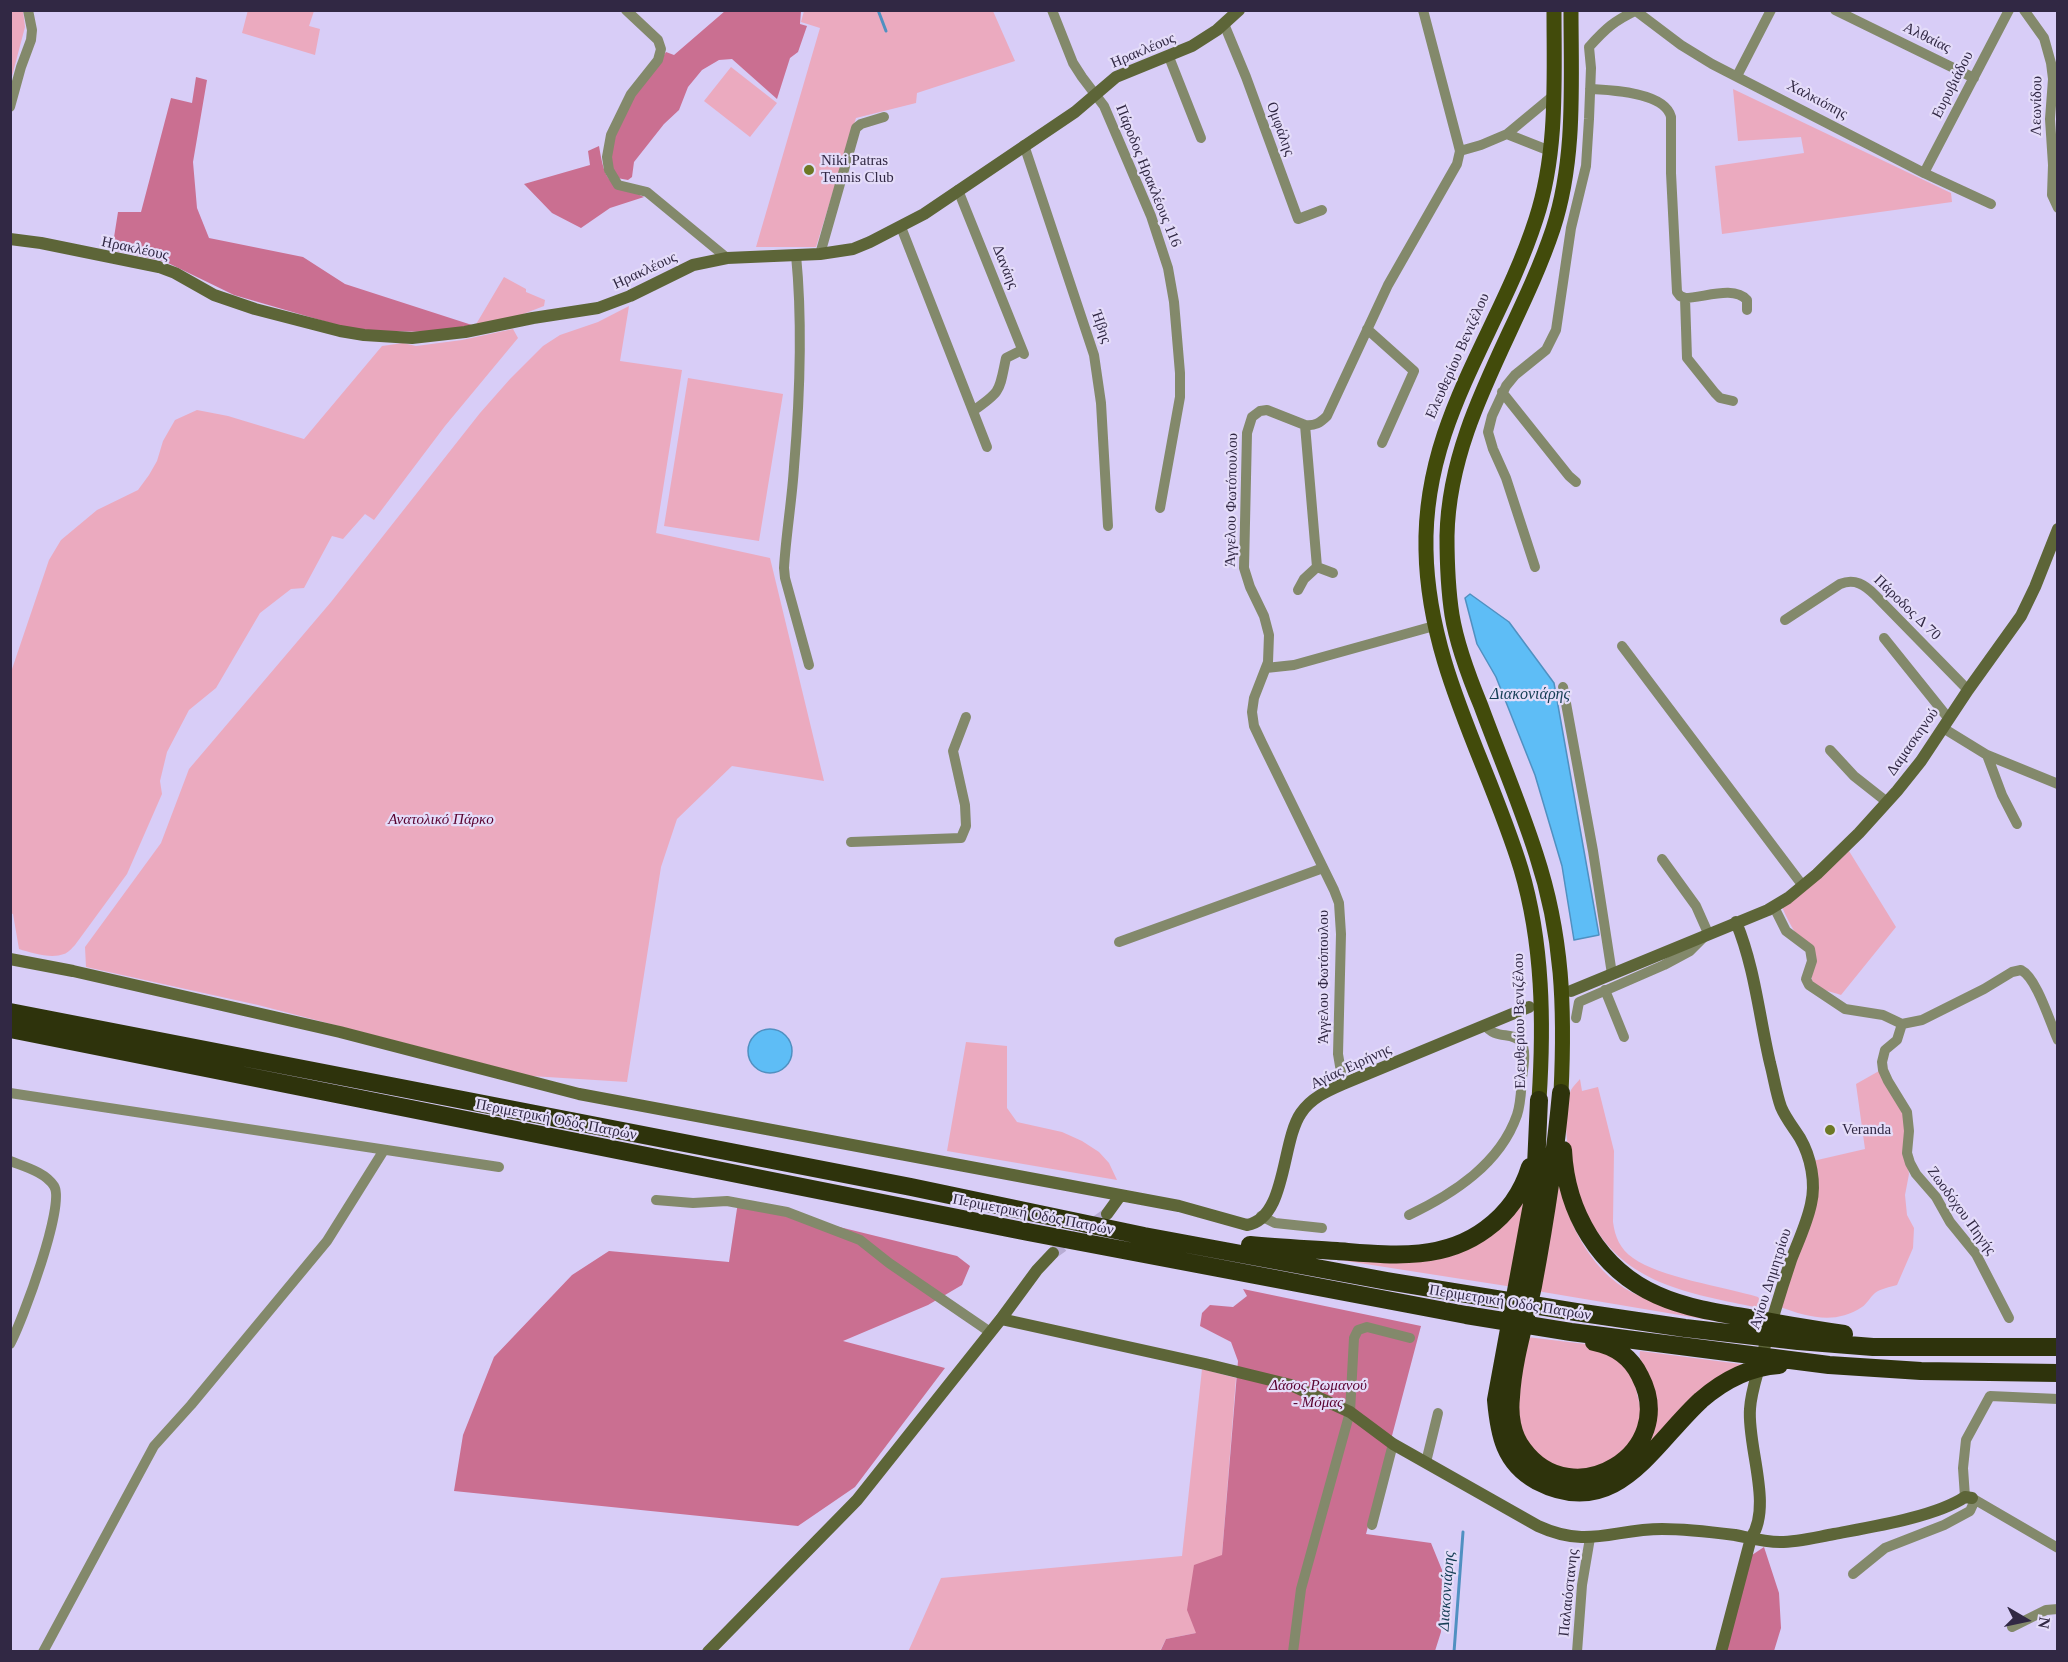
<!DOCTYPE html>
<html>
<head>
<meta charset="utf-8">
<style>
	body { margin:0 }
	#map { position:relative; width:2068px; height:1662px; overflow:hidden; background:#d8cdf7; font-family:Georgia,serif }
	canvas { display:block }
	.frame { position:absolute; inset:0; border:12px solid #312844; pointer-events:none }
	.north { position:absolute; left:1996px; top:1590px; width:60px; height:60px; -webkit-text-stroke:4px #e4dcf9; paint-order:stroke; rotate:99deg; font-size:16px; font-weight:700; line-height:24px; text-align:center; color:#312844 }
	.north::after { content:''; display:block; margin:auto; width:21px; height:27px; background:#312844; clip-path:polygon(50% 0,100% 100%,50% 72%,0 100%) }
</style>
</head>
<body>
<div id="map">
<canvas width="2068" height="1662"></canvas>
<div class="frame"></div>
<div class="north">N</div>
</div>
<script>
const c = document.querySelector('canvas').getContext('2d');
c.lineJoin = 'round';
function fillPath(path, color) {
  c.fillStyle = color;
  c.fill(path, 'evenodd');
}
function stroke(path, color, width, dash) {
  c.strokeStyle = color;
  c.lineWidth = width;
  c.lineCap = dash ? 'butt' : 'round';
  c.setLineDash(dash || []);
  c.stroke(path);
}
function drawText(font, color, halo, rows, align = 'center') {
  c.font = font + ' Georgia,serif';
  c.lineWidth = 4.5;
  c.setLineDash([]);
  c.textBaseline = 'middle';
  c.strokeStyle = halo;
  c.fillStyle = color;
  for (const [text, x, y, turn = 0] of rows) {
    c.save();
    c.translate(x, y);
    c.rotate((+turn || 0) * Math.PI / 180);
    c.textAlign = isNaN(turn) ? turn : align;
    if (halo) c.strokeText(text, 0, 0);
    c.fillText(text, 0, 0);
    c.restore();
  }
}
const green = new Path2D(`
	M248 10 314 11 309 26 320 29 315 55 242 33Z
	M11 11H23L25 27 11 80Z
	M804 11H993L1015 61 917 93 916 103 856 118 816 247H756L820 28 801 22Z
	M731 67 777 103 750 137 704 101Z
	M1733 89 1951 193 1952 202 1722 234 1715 166 1804 153 1801 137 1738 141Z
	M504 277 526 289V292L545 300 544 306 513 318 475 326Z
	M629 306 620 361 682 370 656 533 770 558 824 781 732 766 677 819 661 867 627 1082 531 1076 258 1005 86 967 85 947 161 843 189 769 331 602 480 413 510 379 543 346 560 335 598 322Z
	M513 329 518 338 445 426 374 520 365 514 343 539 332 536 304 588 291 589 260 613 216 688 189 710 167 752 160 781 162 794 127 874 75 945C72 948 68 953 64 954 51 959 32 953 19 949L13 914 10 913 11 672 49 560 61 540 97 510 138 490 149 475 157 461 163 441 175 420 197 410 228 416 304 439 382 346 403 343 416 346 462 340Z
	M688 378 783 394 759 541 664 526Z
	M1849 851 1896 927 1841 995C1821 988 1805 989 1814 963 1803 944 1790 927 1782 907Z
	M966 1042 1007 1046V1108L1017 1122 1062 1132 1082 1141 1099 1152 1109 1163 1117 1180 947 1151Z
	M1879 1071 1904 1108 1905 1149 1909 1174 1905 1195 1907 1215 1914 1228 1913 1248 1897 1285C1890 1287 1880 1289 1875 1293 1870 1297 1867 1304 1862 1307 1835 1325 1808 1317 1780 1307L1805 1232 1813 1161 1865 1149 1856 1084Z
	M1580 1079 1582 1091 1598 1087 1614 1151 1613 1222C1615 1237 1620 1249 1633 1258 1659 1277 1724 1287 1758 1297L1760 1300V1306L1755 1307C1697 1295 1635 1286 1599 1234 1594 1228 1589 1221 1586 1215 1578 1199 1576 1179 1571 1162 1566 1144 1563 1107 1571 1090 1573 1086 1577 1083 1580 1079Z
	M1558 1175C1566 1223 1593 1278 1642 1297 1674 1309 1711 1316 1745 1326L1537 1291Z
	M1524 1196 1513 1287 1327 1258C1370 1260 1416 1269 1457 1254Z
	M1527 1337 1585 1344 1608 1350 1633 1376 1642 1415 1630 1447 1606 1465 1576 1471 1552 1465 1534 1452 1518 1426 1516 1414Z
	M1640 1351 1748 1365 1644 1452C1647 1438 1657 1414 1656 1400 1654 1384 1637 1363 1640 1351Z
	M1202 1369 1236 1378 1222 1555 1196 1633 1166 1639 1160 1651 908 1652 941 1578 1182 1556Z`);
const forest = new Path2D(`
	M725 11H801L800 24 807 26 798 52 790 58 777 99 732 59 719 60 702 70 688 87 679 110 664 124 634 162 632 177 628 180 617 178C593 140 645 83 666 52L674 55Z
	M196 77 207 80 193 162 197 208 209 238 303 257 345 284 475 326 439 332 375 331 351 329 234 295 164 261 112 250 118 212H141L171 98 192 103Z
	M599 146C606 188 609 180 644 197L610 208 581 228 552 213 524 184 590 165 588 151Z
	M738 1202 957 1256 970 1266 962 1285 928 1305 843 1341 945 1368 855 1487 798 1526 454 1491 463 1435 494 1357 572 1275 609 1251 729 1262Z
	M1243 1289 1421 1326 1366 1534 1431 1543 1442 1570 1441 1632 1435 1651 1160 1652 1166 1639 1196 1633 1187 1610 1194 1565 1222 1555 1238 1361 1231 1342 1200 1326 1202 1313 1210 1305 1233 1307 1247 1296Z
	M1764 1547 1779 1593 1781 1628 1774 1651 1725 1652 1752 1555Z`);
const water = new Path2D(`
	M1470 594 1509 622 1554 683 1599 935 1574 940 1562 866 1535 775 1496 677 1477 644 1465 598Z
	M748 1051a22 22 0 1 1 44 0a22 22 0 1 1-44 0Z`);
const stream = new Path2D(`
	M878 10 886 31
	M1454 1652 1463 1532`);
const secondaryTunnel = new Path2D(`
	M1053 1253 1107 1214`);
const street = new Path2D(`
	M626 10 658 40 661 49 658 60 631 94 611 135 607 157 609 170 618 185 647 192 727 258
	M1052 10 1073 63 1082 77 1104 106 1151 216 1168 268 1174 302 1180 373V397L1160 508
	M1835 10 1974 78
	M2024 10 2044 38 2051 63 2053 79 2050 119 2053 165 2052 195 2058 208
	M1636 11 1681 45 1712 64 1924 173 1991 204
	M1224 24 1246 77 1298 219 1322 210
	M1589 47C1606 28 1614 21 1637 10
	M1169 57 1201 138
	M1737 76 1771 10
	M1590 89C1610 90 1665 92 1671 117V173L1677 292 1680 296 1685 298C1703 298 1734 285 1747 300V310
	M10 107 21 67 31 40 32 30 28 10
	M1507 134 1550 151
	M1024 145 1094 355 1101 403 1108 526
	M1460 151 1481 145 1507 134 1554 95
	M1924 173 2009 10
	M958 190 1024 354
	M901 227 987 447
	M820 254 856 128 861 124 884 117
	M796 255C803 326 800 396 794 467 792 500 786 534 784 568L785 578 809 665
	M1685 298 1687 358 1715 393 1720 398 1733 401
	M1367 329 1414 371 1382 443
	M1502 392 1569 476 1576 482
	M973 411C1002 391 999 391 1006 358L1022 350
	M1305 425 1317 567
	M1317 567 1333 573
	M1535 567 1506 478 1493 449 1488 432 1492 416 1506 386 1515 375 1546 350 1556 330 1571 228 1586 166 1589 119 1591 68 1589 47
	M1298 590 1304 579 1317 567
	M1785 620 1840 584C1855 578 1865 585 1875 595L1968 690
	M1884 638 1949 719
	M1622 646 1803 886
	M1266 668 1294 665 1434 626
	M1563 687 1593 851 1612 974
	M1943 728 1987 755 2002 795 2017 824
	M1830 750 1854 776 1887 802
	M1987 755 2058 784
	M851 842 961 838 966 826 965 805 953 751 966 717
	M1774 907 1786 931 1810 949 1812 961 1806 979 1809 985 1845 1009 1883 1015 1902 1024
	M1119 942 1323 868
	M1605 990 1624 1037
	M1576 1018 1579 1002 1664 965 1690 951 1708 933 1696 906 1662 859
	M1902 1024 1897 1040 1885 1050 1882 1062 1883 1070 1888 1081 1907 1112 1909 1131 1907 1153 1910 1163 1916 1174 1936 1197 1950 1222 1976 1254 2009 1318
	M1902 1024 1922 1020 1984 989 2012 972 2021 970C2037 978 2050 1023 2058 1040
	M1343 1084 1338 1054 1341 934 1339 903 1334 890 1262 743 1254 726 1252 712 1254 698 1268 662 1269 635 1264 616 1250 587 1244 568 1247 433 1252 417 1260 411 1267 410 1305 425C1315 426 1320 423 1327 416L1388 285 1457 164 1460 151 1458 143 1423 10
	M10 1093 499 1167
	M10 1161C25 1167 45 1172 54 1186 66 1204 22 1322 10 1344
	M656 1200 693 1203 727 1201 787 1212 860 1240 889 1263 990 1332
	M1409 1215C1453 1194 1500 1164 1517 1115 1521 1103 1521 1090 1522 1078 1523 1068 1527 1051 1521 1042 1513 1031 1495 1040 1485 1025
	M1261 1216 1275 1223 1322 1228
	M1426 1462 1438 1413
	M1965 1497 1963 1468 1966 1440 1990 1396 2058 1399
	M1972 1498 2058 1548
	M1372 1525 1393 1444
	M1853 1574 1885 1548 1944 1525 1970 1511 1975 1500
	M2012 1627 2046 1610 2058 1609
	M43 1652 154 1446 191 1405 327 1241 384 1150
	M1293 1652 1301 1589 1350 1412 1354 1338 1358 1330 1367 1327 1410 1338
	M1577 1652 1582 1585 1590 1538`);
const secondary = new Path2D(`
	M10 239 41 243 159 267 175 273 214 295 255 309 340 331 364 335 412 338 465 332 533 318 598 308 630 296 693 265 727 258 820 254 853 249 870 242 924 214 1075 112 1116 77 1192 46 1217 30 1239 10
	M10 959 73 971 340 1032 579 1094 1179 1206 1247 1225C1287 1218 1281 1142 1301 1113 1311 1098 1327 1091 1343 1084L1529 1007
	M1571 991 1768 910 1788 898 1817 874 1859 833 1897 791 1921 761 1968 690 2021 616 2035 587 2058 529
	M1107 1214 1120 1196
	M1001 1319 1205 1364 1291 1385 1350 1412 1393 1444 1538 1526C1588 1549 1613 1529 1662 1529 1687 1529 1711 1532 1735 1535 1750 1538 1765 1542 1780 1542 1798 1542 1817 1537 1834 1534 1871 1527 1935 1517 1965 1497L1972 1498
	M708 1652 857 1500 1001 1319 1037 1270 1053 1253
	M1721 1652 1751 1538C1773 1506 1747 1446 1750 1409 1751 1392 1757 1376 1761 1360 1770 1326 1780 1293 1791 1260 1798 1242 1807 1223 1811 1204 1816 1183 1811 1157 1800 1138 1794 1128 1786 1119 1781 1107 1776 1093 1774 1078 1770 1063 1759 1016 1755 968 1736 922`);
const primary = new Path2D(`
	M1561 1093C1565 1009 1563 936 1536 854 1520 804 1499 755 1481 706 1469 677 1457 646 1452 615 1448 589 1447 562 1447 536 1449 424 1519 331 1553 229 1576 159 1571 83 1571 10
	M1539 1100C1544 1023 1543 943 1521 869 1488 761 1428 666 1426 550 1423 421 1499 334 1536 219 1558 152 1554 80 1554 10`);
const highway = new Path2D(`
	M10 1012 911 1187 1144 1236 1387 1281 1576 1312 1685 1328 1798 1341 1873 1347H2058
	M10 1029 1028 1232 1466 1315 1571 1332 1829 1365 1921 1371 2058 1373
	M1561 1093C1555 1159 1545 1222 1533 1286 1525 1323 1513 1360 1511 1397 1509 1415 1512 1435 1523 1449 1573 1517 1680 1452 1640 1376 1631 1357 1614 1346 1594 1342
	M1539 1100 1535 1188 1496 1400C1499 1434 1504 1463 1537 1481 1616 1522 1652 1445 1701 1400 1724 1380 1749 1367 1779 1365
	M1563 1150C1566 1212 1599 1269 1657 1295 1686 1308 1718 1313 1749 1318 1781 1324 1812 1329 1844 1334
	M1250 1245C1279 1248 1308 1249 1337 1251 1389 1255 1442 1262 1486 1229 1508 1213 1522 1193 1530 1167`);
const markers = [
	[809,170,6,"#6c7824"],
	[1830,1130,6,"#6c7824"]
];
const streetNames = [
	["Αλθαίας",1927,38,26],
	["Ηρακλέους",1143,51,-23],
	["Ευρυβιάδου",1953,85,-63],
	["Χαλκιόπης",1817,100,28],
	["Λεωνίδου",2037,106,-89],
	["Ομφάλης",1280,129,70],
	["Πάροδος Ηρακλέους 116",1148,176,68],
	["Ηρακλέους",135,249,12],
	["Δανάης",1005,267,68],
	["Ηρακλέους",645,271,-25],
	["Ήβης",1101,327,71],
	["Ελευθερίου Βενιζέλου",1458,356,-66],
	["Άγγελου Φωτόπουλου",1232,500,-89],
	["Πάροδος Δ 70",1907,608,44],
	["Δαμασκηνού",1913,742,-55],
	["Άγγελου Φωτόπουλου",1324,977,-90],
	["Ελευθερίου Βενιζέλου",1520,1021,-91],
	["Αγίας Ειρήνης",1351,1067,-25],
	["Περιμετρική Οδός Πατρών",556,1120,11],
	["Ζωοδόχου Πηγής",1961,1211,54],
	["Περιμετρική Οδός Πατρών",1033,1215,11],
	["Αγίου Δημητρίου",1771,1279,-72],
	["Περιμετρική Οδός Πατρών",1510,1303,9],
	["Παλαιόστανης",1569,1593,-84]
];
const poiNames = [
	["Niki Patras",821,161],
	["Tennis Club",821,178],
	["Veranda",1842,1130]
];
const parkNames = [
	["Ανατολικό Πάρκο",441,820],
	["Δάσος Ρωμανού",1318,1386],
	["- Μόμας",1318,1403]
];
const waterNames = [
	["Διακονιάρης",1530,695],
	["Διακονιάρης",1447,1591,-86]
];
fillPath(green, '#ebaabf');
fillPath(forest, '#ca6f91');
fillPath(water, '#5ebdf6');
stroke(water, '#5090c1', 1.5);
stroke(stream, '#5090c1', 3);
stroke(secondaryTunnel, '#b7acd3', 12, [12, 6]);
stroke(street, '#83896b', 10);
stroke(secondary, '#5d6538', 12);
stroke(primary, '#424b0b', 15);
stroke(highway, '#2e330c', 18);
for (const [x, y, r, color] of markers) {
  const dot = new Path2D();
  dot.arc(x, y, r, 0, 2 * Math.PI);
  c.fillStyle = color;
  c.fill(dot);
  stroke(dot, '#e4dcf9', 2);
}
drawText('15px', '#312844', '#e4dcf9', streetNames);
drawText('15px', '#312844', '#e4dcf9', poiNames, 'left');
drawText('italic 15px', '#59022f', '#e4dcf9', parkNames);
drawText('italic 16px', '#143d54', '#e4dcf9', waterNames);
</script>
</body>
</html>
